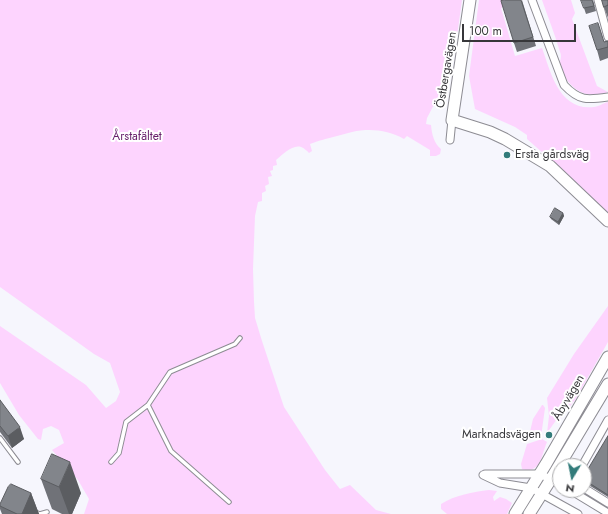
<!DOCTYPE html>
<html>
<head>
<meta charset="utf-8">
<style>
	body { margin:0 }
	#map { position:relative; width:608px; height:514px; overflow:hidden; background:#f6f6fd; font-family:Jost,sans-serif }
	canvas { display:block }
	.north { position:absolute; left:552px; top:458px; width:40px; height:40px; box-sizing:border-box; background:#fff; border:1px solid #afafb0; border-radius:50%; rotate:190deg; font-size:11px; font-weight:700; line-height:16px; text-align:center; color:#37373a }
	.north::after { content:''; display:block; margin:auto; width:14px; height:18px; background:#337c7b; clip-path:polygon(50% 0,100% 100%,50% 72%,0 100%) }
	.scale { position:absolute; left:462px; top:24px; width:114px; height:18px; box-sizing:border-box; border:2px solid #37373a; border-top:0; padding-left:5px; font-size:12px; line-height:14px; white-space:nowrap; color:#37373a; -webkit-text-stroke:3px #fff; paint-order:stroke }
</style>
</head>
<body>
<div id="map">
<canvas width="608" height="514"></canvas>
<div class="north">N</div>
<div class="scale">100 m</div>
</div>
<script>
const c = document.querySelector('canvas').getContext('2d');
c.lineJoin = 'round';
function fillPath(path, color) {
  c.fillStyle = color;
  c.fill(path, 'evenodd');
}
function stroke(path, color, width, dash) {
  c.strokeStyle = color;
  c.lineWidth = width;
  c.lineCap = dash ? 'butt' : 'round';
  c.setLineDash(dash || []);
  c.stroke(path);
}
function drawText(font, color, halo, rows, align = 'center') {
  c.font = font + ' Jost,sans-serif';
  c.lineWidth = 4;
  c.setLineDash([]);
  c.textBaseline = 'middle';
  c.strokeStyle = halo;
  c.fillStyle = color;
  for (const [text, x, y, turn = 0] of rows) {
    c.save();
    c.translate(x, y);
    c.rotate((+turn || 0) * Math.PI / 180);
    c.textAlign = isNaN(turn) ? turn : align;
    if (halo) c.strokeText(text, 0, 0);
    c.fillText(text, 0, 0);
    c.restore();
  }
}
const green = new Path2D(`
	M0 0H462L458 29 445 98 438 97 427 118 426 124 431 125C432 135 434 143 441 149L440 154 436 156H430V150L407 136 404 139C388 130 370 128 352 132 347 133 342 135 337 136 326 139 320 140 310 144L312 151 309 153C307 151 304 148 301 147 293 144 282 155 276 160L277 165 273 166V170L270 171 272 176 268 177 269 184 265 186 266 191 262 193V201L258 202 255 216 253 269 254 302 255 318 262 341 284 407 325 470 340 489 350 485 376 510 391 514H84L89 499 78 480 52 450 64 443 59 430 51 426 43 429 41 440 38 439 19 415 0 383V326L86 385 106 408 116 401 120 392 110 363 94 354 0 287Z
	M479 0H522L501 8 515 56 542 48C551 73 559 111 594 107 598 107 603 103 608 102V215L578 184 527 139V135L515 127 475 109 469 76Z
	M542 0H571L575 13 572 19 597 86 608 92C589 100 571 91 563 73 562 70 560 67 560 64 560 60 562 56 560 52 555 35 548 17 542 0Z
	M608 306V342L575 400 559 420 557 419 547 433 549 416 547 398 574 354Z
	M542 405H543L545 408 541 437 528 440 533 419Z
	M542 439 547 442C541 456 541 474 522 469L521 464 527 444Z
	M489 490 497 491 493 497 494 501 500 497 506 499 512 503 507 514H447L441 509V504C455 495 473 492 489 490Z`);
const lane = new Path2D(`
	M0 438 18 462
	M111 462 119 453 126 422 148 405
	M229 502 171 451 148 405 170 372 235 344 240 338
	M35 512 40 514 47 512`);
const street = new Path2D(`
	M532 0 564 85C579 101 587 100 608 97
	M598 0 608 37
	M450 140 452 120
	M582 466 608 420
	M485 474H540L560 484
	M483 475 500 483 531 488 578 514
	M584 488 608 503
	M570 490 608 513`);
const secondary = new Path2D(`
	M470 0 452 120 490 132 505 139 550 166 608 221
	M515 514 546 464 608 357
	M529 514 551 479 608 384`);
const wall = new Path2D(`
	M522 0 536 46 517 52 514 43Z
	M593 0 596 11 586 14 584 8Z
	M608 0V18L604 7Z
	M608 41V58L600 61 597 50 604 42Z
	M563 213 564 216 559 225 551 219 550 217Z
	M0 400 24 439 12 448 0 432Z
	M608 436V497L587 484 584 483V476Z
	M41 479 81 493 72 514H62L52 509Z
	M31 493 39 514H2L0 509V504Z`);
const shadedWall = new Path2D(`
	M563 213 564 216 559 225 558 222Z
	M20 427 24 439 12 448 8 436Z
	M70 462 81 493 72 514H69L59 487Z
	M31 493 39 514H22Z`);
const building = new Path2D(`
	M505 0H521L533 37 514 43 501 1Z
	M581 0H592L594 6 584 8Z
	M602 0H608V6V5L604 7Z
	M598 23 604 42 608 41V47L597 50 589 26Z
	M555 208 563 213 558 222 550 217Z
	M0 400 20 427 8 436 0 426Z
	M608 436V495L586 481H584V476Z
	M52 454 70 462 59 487 41 479Z
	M11 484 31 493 22 514H17L0 506V504L8 487Z`);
const markers = [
	[507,155,4,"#337c7b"],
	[549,435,4,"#337c7b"]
];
const streetNames = [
	["Östbergavägen",447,70,-81],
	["Åbyvägen",569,398,-60]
];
const parkNames = [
	["Årstafältet",137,137]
];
const poiNames = [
	["Ersta gårdsväg",515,155],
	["Marknadsvägen",541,435,"right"]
];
fillPath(green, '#fdd4fe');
stroke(lane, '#8d8c93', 5.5);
stroke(street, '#8d8c93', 9);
stroke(secondary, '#8d8c93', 13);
stroke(lane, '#fff', 3.5);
stroke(street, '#fff', 7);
stroke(secondary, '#fff', 11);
fillPath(wall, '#707278');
fillPath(shadedWall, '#5b5d61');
fillPath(building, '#82858b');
stroke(building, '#5b5d61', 1);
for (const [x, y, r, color] of markers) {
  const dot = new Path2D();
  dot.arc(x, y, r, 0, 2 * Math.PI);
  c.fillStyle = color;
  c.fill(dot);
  stroke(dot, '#fff', 1.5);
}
drawText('12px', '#37373a', '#fff', streetNames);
drawText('12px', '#67206b', '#fff', parkNames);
drawText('12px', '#37373a', '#fff', poiNames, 'left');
</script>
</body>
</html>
